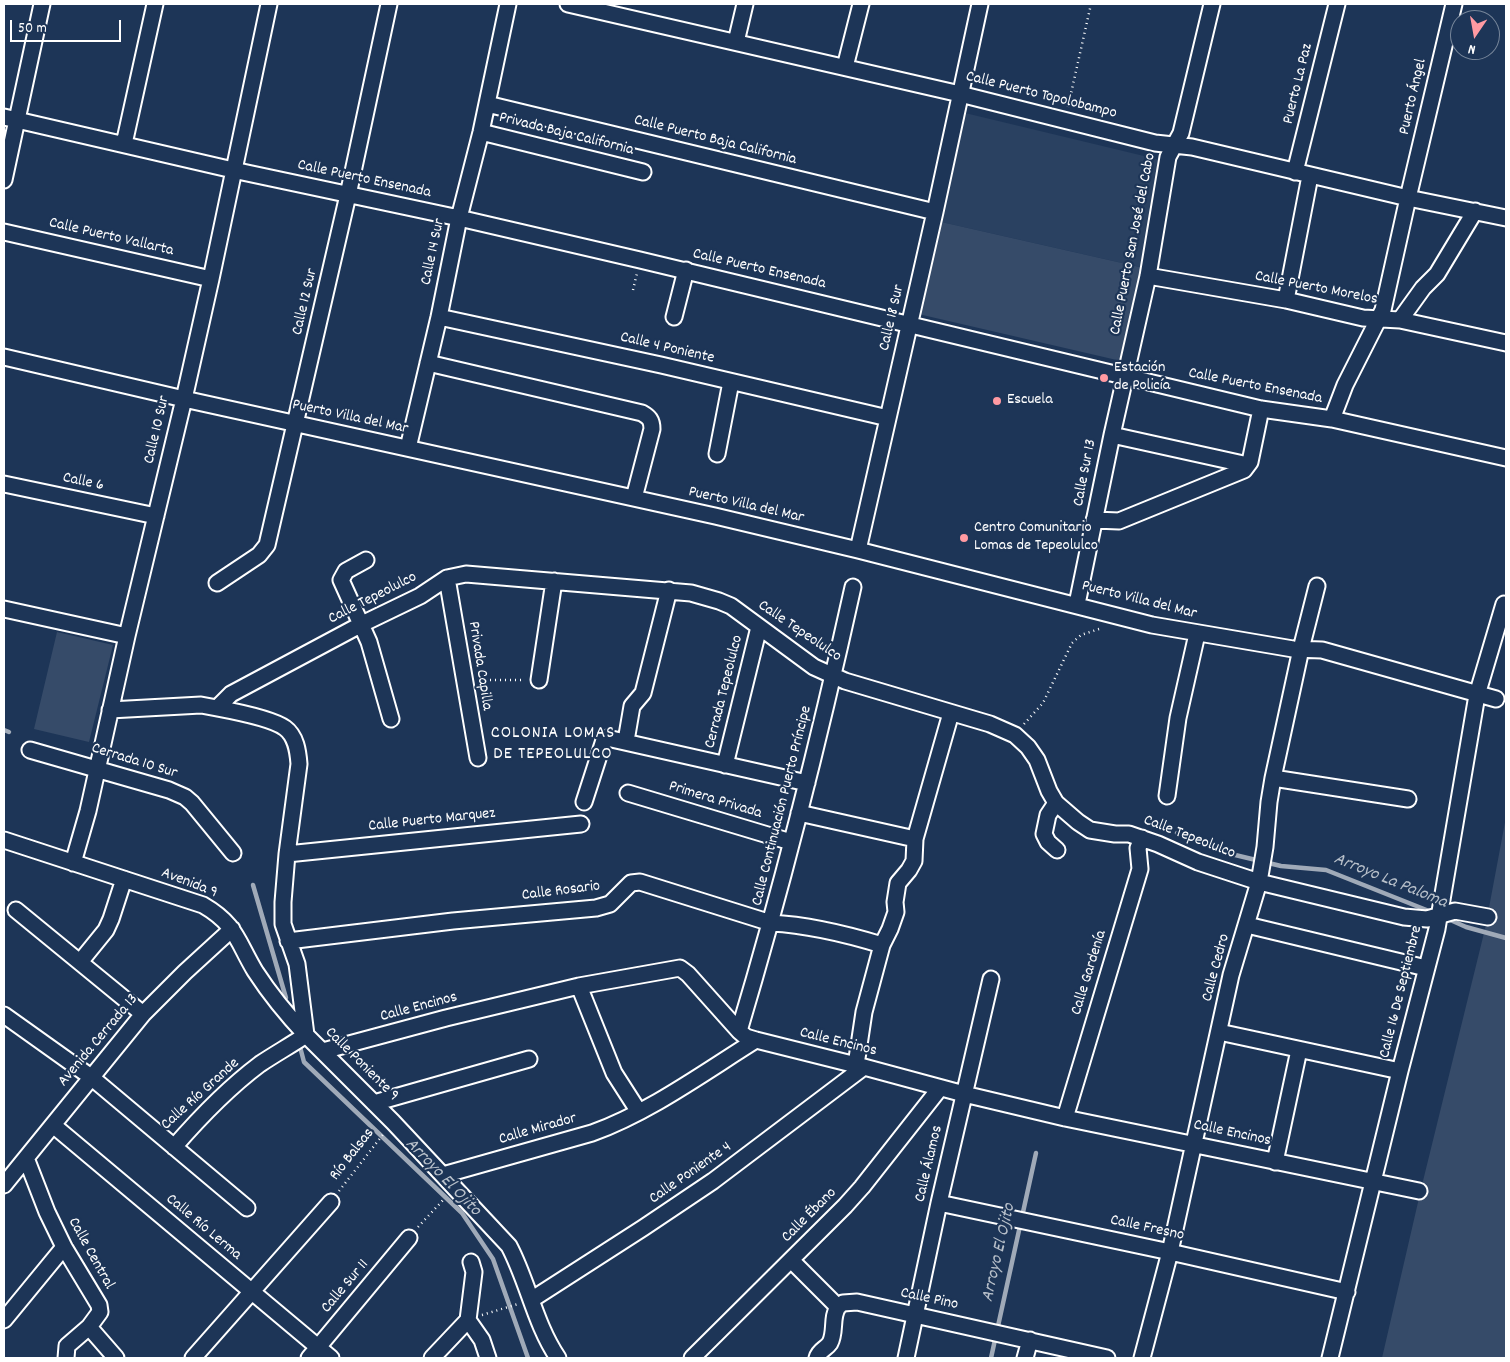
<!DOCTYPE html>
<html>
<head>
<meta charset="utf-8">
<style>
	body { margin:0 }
	#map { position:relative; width:1510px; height:1362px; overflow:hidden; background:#1d3557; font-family:Dekko,sans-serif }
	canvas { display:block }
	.frame { position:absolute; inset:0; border:5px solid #fff; pointer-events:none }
	.north { position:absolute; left:1450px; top:10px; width:50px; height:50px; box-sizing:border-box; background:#1d3557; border:1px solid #77869a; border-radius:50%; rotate:192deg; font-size:14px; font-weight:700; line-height:20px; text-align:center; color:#fff }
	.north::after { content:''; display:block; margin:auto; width:18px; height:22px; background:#ff9aa2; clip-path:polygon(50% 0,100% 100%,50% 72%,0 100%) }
	.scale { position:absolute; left:10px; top:20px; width:111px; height:22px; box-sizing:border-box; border:2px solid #fff; border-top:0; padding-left:6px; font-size:15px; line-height:18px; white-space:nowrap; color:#fff; -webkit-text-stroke:4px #1d3557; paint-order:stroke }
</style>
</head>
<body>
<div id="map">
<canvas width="1510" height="1362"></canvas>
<div class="frame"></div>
<div class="north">N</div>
<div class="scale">50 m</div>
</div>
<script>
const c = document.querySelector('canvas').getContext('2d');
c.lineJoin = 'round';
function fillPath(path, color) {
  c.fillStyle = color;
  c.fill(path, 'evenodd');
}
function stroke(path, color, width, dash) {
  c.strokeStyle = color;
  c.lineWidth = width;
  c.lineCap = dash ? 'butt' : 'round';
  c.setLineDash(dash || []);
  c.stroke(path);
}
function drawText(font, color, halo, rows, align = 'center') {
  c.font = font + ' Dekko,sans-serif';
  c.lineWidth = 4.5;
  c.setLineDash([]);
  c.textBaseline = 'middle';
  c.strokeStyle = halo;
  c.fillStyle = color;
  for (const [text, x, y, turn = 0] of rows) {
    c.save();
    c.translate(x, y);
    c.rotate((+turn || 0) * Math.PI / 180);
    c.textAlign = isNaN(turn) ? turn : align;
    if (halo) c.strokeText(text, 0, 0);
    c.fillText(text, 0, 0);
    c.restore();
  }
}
const built = new Path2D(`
	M965 113 1169 162 1144 268 937 221Z`);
const green = new Path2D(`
	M937 221 1144 268 1121 361 914 313Z
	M57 632 113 645 89 742 34 729Z
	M1506 817V1358H1382L1422 1185 1485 929Z`);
const stream = new Path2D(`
	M4 730 9 732
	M1177 833 1231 854 1281 866 1326 870 1434 913
	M253 885 286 998
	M1446 918 1466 927 1506 938
	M299 1043 304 1062 462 1213 493 1259 528 1358
	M991 1358 1036 1153`);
const path = new Path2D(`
	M1068 107 1091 4
	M633 290 637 273
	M480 680H524
	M1024 724 1043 703 1072 643 1081 635 1102 628
	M339 1191 385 1132
	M418 1227 445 1198
	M482 1315 518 1304`);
const minor = new Path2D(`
	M568 4 960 94 1155 143 1192 147 1408 198 1506 218
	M736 42 745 4
	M845 67 861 4
	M487 104 935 212
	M4 117 233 170 459 218 640 260 1261 409 1332 419 1506 458
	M481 132 643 172
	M124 144 155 4
	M1295 172 1337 4
	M4 180 42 4
	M4 232 211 279
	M1148 276 1286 300 1363 318 1400 320 1506 343
	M1286 300 1310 176
	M439 317 661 365 888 418
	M674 317 686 270
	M1400 320 1423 288 1437 274 1475 211
	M4 357 184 399 715 516 858 550 1152 625 1293 649 1322 650 1496 699
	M428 363 642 413C649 417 652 420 652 429L634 498
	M1332 419 1345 385 1383 310 1408 198 1454 4
	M1112 435 1248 465
	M408 448 439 317 459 218 481 132 508 4
	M717 454 731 382
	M4 484 156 516
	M1094 520 1119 521 1244 470 1250 462 1261 409
	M858 550 935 212 980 4
	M366 560 346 571 341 580 369 642 391 719
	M447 578 478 758
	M217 583 259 555 267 545 348 195 389 4
	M1077 604 1112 435 1148 276 1168 157 1181 133 1212 4
	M4 609 127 636
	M539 680 554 581
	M217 708C233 711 273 719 285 728 296 736 298 751 299 764L287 854 283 902V924L297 964 306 1035 393 1122 509 1246C528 1282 535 1324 558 1358
	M110 710 201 705 217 708 231 694 362 624 420 596 447 578 466 574 691 593 719 601 731 606 814 667 845 681 990 724 1015 735 1028 747 1037 760 1049 791 1056 803 1078 822 1090 830 1115 834H1129L1158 844 1198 862 1259 882 1404 917 1427 919 1455 911 1488 917
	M626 741 632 706 643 693 669 590
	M30 750 169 790 185 797 192 803 233 853
	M725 765 759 627
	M1273 778 1408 799
	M628 793 791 842
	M1167 796 1178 718 1197 634
	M584 802 604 740 607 738 807 783
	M1056 803 1048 815 1044 834 1048 842 1057 850
	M799 813 915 839
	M4 840 203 905C236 924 237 941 255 971 270 994 287 1015 306 1035 291 1045 275 1054 260 1064 228 1088 200 1117 174 1147
	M287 854 581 824
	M73 863 88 811 127 636 184 399 211 279 269 4
	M16 910 143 1014
	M1247 925 1426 968
	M288 941 453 921 596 908 610 904 631 883 640 882 771 923C809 925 846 934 882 945
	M80 962 106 930 111 919 124 879
	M579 986 614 1073 639 1112
	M4 1015 91 1077 247 1208
	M739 1031C783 884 820 736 853 587
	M1219 1032 1400 1071
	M323 1051 446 1018 579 986 680 968 688 974 739 1031 746 1037 756 1040 864 1067 964 1094 1065 1118 1419 1191
	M856 1065 864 1012 882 945 890 929 896 912 895 902 898 883 909 870 914 861 915 839 951 713
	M374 1103 529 1059
	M1065 1118 1140 869 1138 848 1142 838
	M53 1125 331 1358
	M26 1158 47 1212 64 1247 99 1305 100 1312 89 1327 67 1346 66 1358
	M1275 1162 1299 1050
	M443 1175 592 1133C650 1112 703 1073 756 1040
	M4 1185 143 1014 185 972 232 929
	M939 1203 1170 1252 1347 1292
	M791 1260 838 1307 843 1303 857 1302 1107 1358
	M471 1262 474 1272 468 1320 482 1340 488 1358
	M531 1300 643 1228 713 1181 864 1067
	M4 1320 64 1247
	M89 1327 116 1358
	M193 1358 331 1202
	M309 1358 409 1238
	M432 1358 468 1320
	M692 1358 845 1206 862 1187 940 1088
	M817 1358C819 1350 826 1349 830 1343 836 1332 831 1317 838 1307
	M906 1358 939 1203 991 979
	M1025 1358 1030 1340
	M1142 1358 1170 1252 1231 975 1259 882 1265 847 1269 802 1273 778 1301 649 1317 586
	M1330 1358 1400 1071 1437 929 1477 695 1504 604`);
const markers = [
	[1104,378,5,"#ff9aa2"],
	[997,401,5,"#ff9aa2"],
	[964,538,5,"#ff9aa2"]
];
const streetNames = [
	["Puerto La Paz",1299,84,-76],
	["Calle Puerto Topolobampo",1041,96,14],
	["Puerto Ángel",1414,97,-77],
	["Privada Baja California",566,135,14],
	["Calle Puerto Baja California",715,141,14],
	["Calle Puerto Ensenada",364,180,12],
	["Calle Puerto Vallarta",111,238,13],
	["Calle Puerto San José del Cabo",1134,244,-79],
	["Calle 14 Sur",434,252,-78],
	["Calle Puerto Ensenada",759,270,13],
	["Calle Puerto Morelos",1316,289,11],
	["Calle 12 Sur",306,302,-77],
	["Calle 18 Sur",893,318,-77],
	["Calle 4 Poniente",667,349,13],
	["Calle Puerto Ensenada",1255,387,11],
	["Puerto Villa del Mar",350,418,12],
	["Calle 10 Sur",158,430,-77],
	["Calle Sur 13",1086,473,-79],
	["Calle 6",83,483,12],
	["Puerto Villa del Mar",746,506,13],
	["Calle Tepeolulco",373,599,-27],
	["Puerto Villa del Mar",1139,601,14],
	["Calle Tepeolulco",799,632,34],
	["Privada Capilla",479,666,81],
	["Cerrada Tepeolulco",725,692,-76],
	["Cerrada 10 Sur",134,762,17],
	["Primera Privada",715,801,17],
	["Calle Continuación Puerto Príncipe",783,806,-76],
	["Calle Puerto Marquez",432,821,-6],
	["Calle Tepeolulco",1189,838,21],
	["Avenida 9",189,884,21],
	["Calle Rosario",561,892,-7],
	["Calle Cedro",1217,968,-75],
	["Calle Gardenía",1090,973,-73],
	["Calle 16 De Septiembre",1402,992,-76],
	["Calle Encinos",419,1008,-15],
	["Avenida Cerrada 13",99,1041,-50],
	["Calle Encinos",838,1043,14],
	["Calle Poniente 9",361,1065,45],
	["Calle Río Grande",201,1095,-42],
	["Calle Mirador",538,1130,-16],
	["Calle Encinos",1232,1134,12],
	["Río Balsas",353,1155,-52],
	["Calle Álamos",930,1164,-77],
	["Calle Poniente 4",691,1174,-35],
	["Calle Ébano",810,1216,-45],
	["Calle Río Lerma",203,1228,40],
	["Calle Fresno",1147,1229,12],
	["Calle Central",90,1254,61],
	["Calle Sur 11",346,1287,-50],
	["Calle Pino",929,1300,12]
];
const poiNames = [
	["Estación",1114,369],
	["de Policía",1114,387],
	["Escuela",1007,401],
	["Centro Comunitario",974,529],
	["Lomas de Tepeolulco",974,547]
];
const neighbourhoodNames = [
	["COLONIA LOMAS",553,735],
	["DE TEPEOLULCO",553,756]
];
const waterNames = [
	["Arroyo La Paloma",1390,882,22],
	["Arroyo El Ojito",442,1178,46],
	["Arroyo El Ojito",1000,1253,-77]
];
fillPath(built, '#2a4161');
fillPath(green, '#364b69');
stroke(stream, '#a0aab8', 4.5);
stroke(minor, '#fff', 19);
stroke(path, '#fff', 2.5, [1, 4]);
stroke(minor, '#1d3557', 15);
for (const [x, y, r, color] of markers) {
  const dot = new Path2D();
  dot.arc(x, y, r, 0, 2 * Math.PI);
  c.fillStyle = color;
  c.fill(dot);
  stroke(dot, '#1d3557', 2);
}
drawText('16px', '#fff', '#1d3557', streetNames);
drawText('16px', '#fff', '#1d3557', poiNames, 'left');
c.letterSpacing = '1px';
drawText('18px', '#fff', '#1d3557', neighbourhoodNames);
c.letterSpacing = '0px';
drawText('italic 18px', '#b8c0ca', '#1d3557', waterNames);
</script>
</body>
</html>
